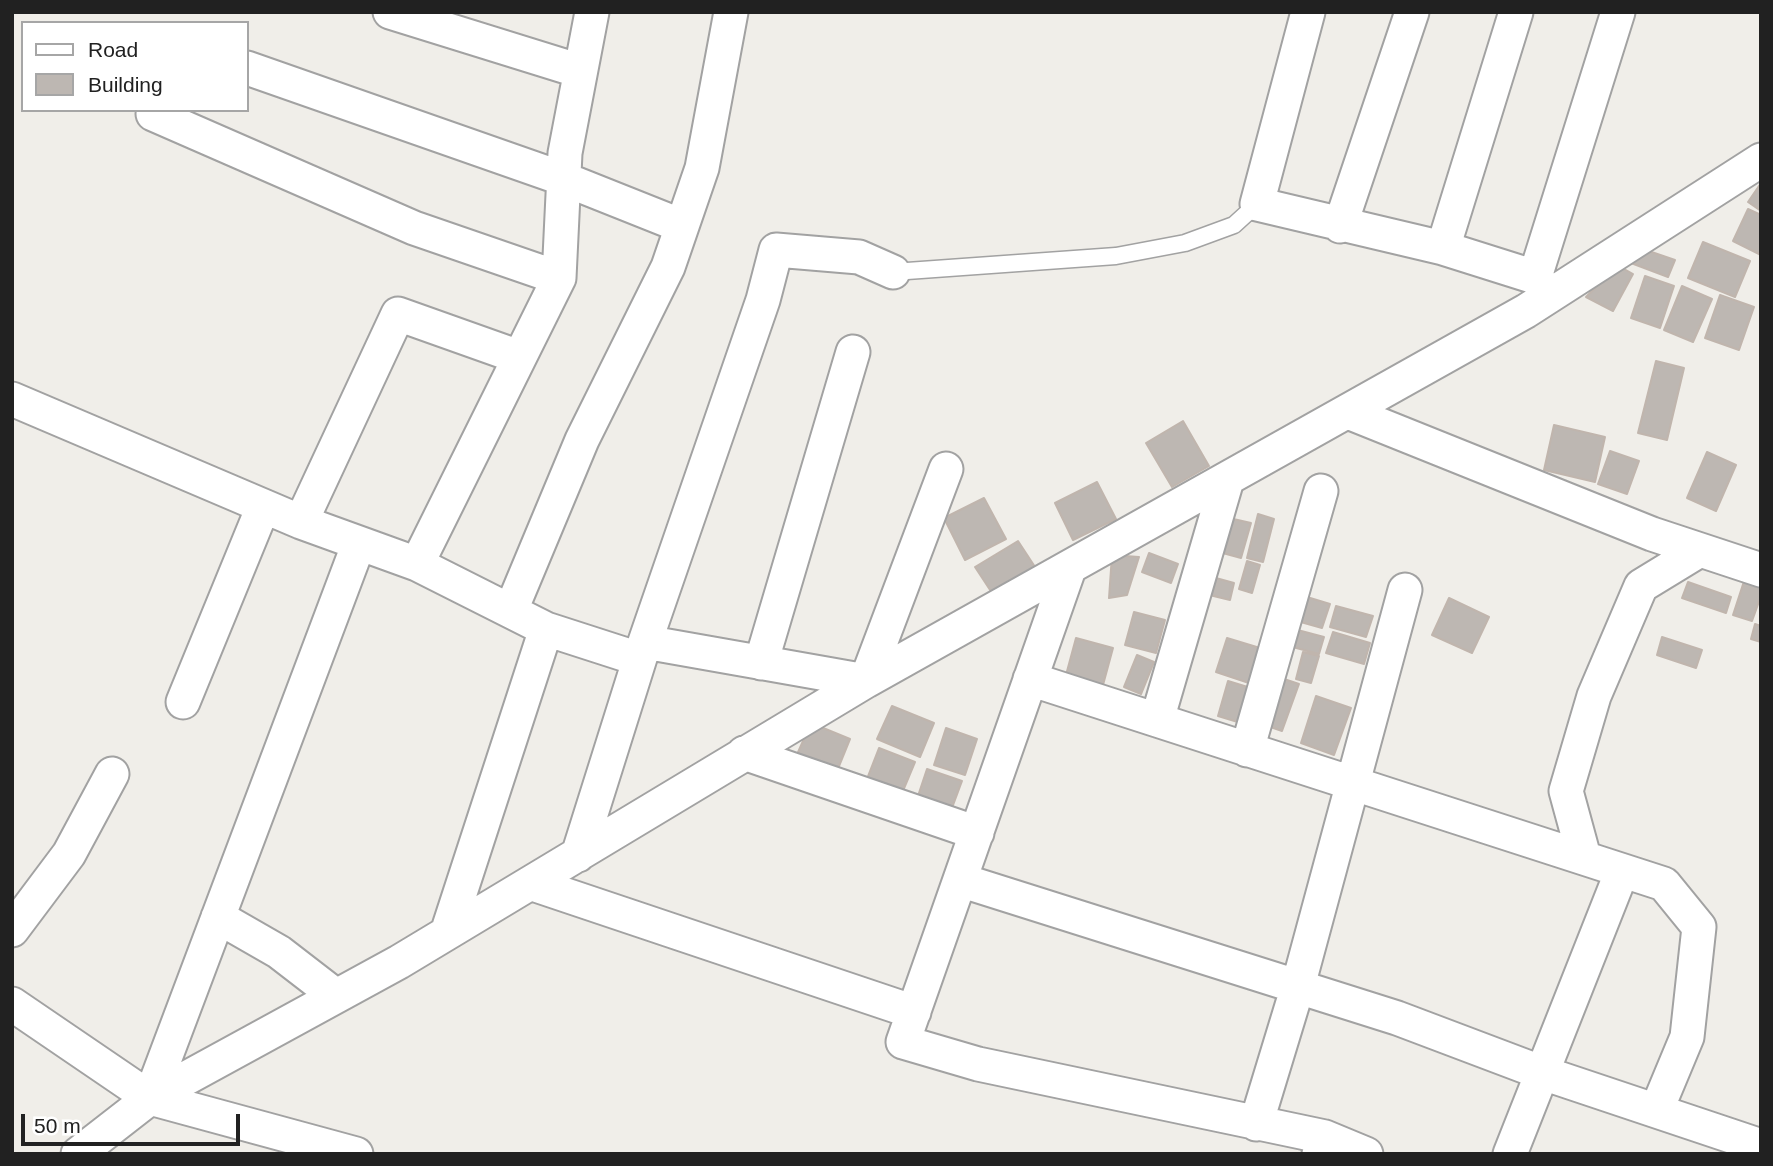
<!DOCTYPE html>
<html>
<head>
<meta charset="utf-8">
<style>
	body { margin:0 }
	#map { position:relative; width:1773px; height:1166px; overflow:hidden; background:#f0eee9; font-family:Arial,sans-serif }
	canvas { display:block }
	.frame { position:absolute; inset:0; border:14px solid #212121; pointer-events:none }
	.legend { position:absolute; left:21px; top:21px; width:228px; height:91px; box-sizing:border-box; background:#fff; border:2px solid #a6a6a6; margin:0; padding:9px 12px; list-style:none; font-size:21px; color:#212121 }
	.legend li { display:flex; align-items:center; gap:14px; height:35px }
	.legend b { width:35px; border:2px solid #a6a6a6 }
	.scale { position:absolute; left:21px; top:1114px; width:219px; height:32px; box-sizing:border-box; border:4px solid #212121; border-top:0; padding-left:9px; font-size:21px; line-height:24px; white-space:nowrap; color:#212121; -webkit-text-stroke:5px #fff; paint-order:stroke }
</style>
</head>
<body>
<div id="map">
<canvas width="1773" height="1166"></canvas>
<div class="frame"></div>
<ul class="legend">
<li><b style="height:9px;background:#fff"></b>Road</li>
<li><b style="height:19px;background:#bdb7b2"></b>Building</li>
</ul>
<div class="scale">50 m</div>
</div>
<script>
const c = document.querySelector('canvas').getContext('2d');
c.lineJoin = 'round';
function fillPath(path, color) {
  c.fillStyle = color;
  c.fill(path, 'evenodd');
}
function stroke(path, color, width, dash) {
  c.strokeStyle = color;
  c.lineWidth = width;
  c.lineCap = dash ? 'butt' : 'round';
  c.setLineDash(dash || []);
  c.stroke(path);
}
const building = new Path2D(`
	M1761 183V211L1748 202Z
	M1748 209 1761 215V255L1733 241Z
	M1703 242 1750 261 1735 297 1688 278Z
	M1634 246 1675 260 1668 277 1623 260Z
	M1617 265 1633 274 1613 311 1586 297Z
	M1645 276 1674 286 1660 328 1631 318Z
	M1682 286 1712 299 1693 342 1664 330Z
	M1720 295 1754 307 1739 350 1705 338Z
	M1656 361 1684 368 1667 440 1638 433Z
	M1183 421 1209 466 1172 487 1146 443Z
	M1554 425 1605 437 1595 482 1544 470Z
	M1610 451 1639 461 1627 494 1598 484Z
	M1707 452 1736 465 1716 511 1687 498Z
	M1097 482 1116 519 1073 540 1055 503Z
	M984 498 1006 539 965 560 944 518Z
	M1258 514 1274 519 1263 562 1247 558Z
	M1229 518 1251 523 1241 558 1219 552Z
	M1018 541 1039 573 996 599 975 567Z
	M1149 553 1178 564 1171 583 1142 572Z
	M1112 555 1139 557 1127 595 1109 598Z
	M1247 561 1260 565 1252 593 1239 589Z
	M1747 572 1761 577V596L1752 621 1733 615Z
	M1205 575 1234 583 1230 600 1201 593Z
	M1688 582 1731 597 1726 613 1682 598Z
	M1297 594 1330 604 1322 628 1290 619Z
	M1449 598 1489 617 1472 653 1432 635Z
	M1336 606 1373 616 1366 637 1330 627Z
	M1134 612 1165 620 1156 653 1125 645Z
	M1755 624 1761 626V642L1751 639Z
	M1290 628 1324 637 1319 654 1285 645Z
	M1333 632 1370 643 1364 664 1326 653Z
	M1662 637 1702 650 1696 668 1657 655Z
	M1076 638 1113 648 1103 685 1066 675Z
	M1227 638 1260 648 1249 683 1216 672Z
	M1303 652 1319 656 1311 683 1296 679Z
	M1137 655 1154 662 1141 694 1124 687Z
	M1275 676 1299 684 1282 731 1259 723Z
	M1228 681 1251 688 1241 723 1218 716Z
	M1316 696 1351 708 1334 755 1301 743Z
	M892 706 934 723 920 757 877 739Z
	M811 723 850 739 835 776 795 759Z
	M946 728 977 739 965 775 934 765Z
	M879 748 915 762 900 798 865 784Z
	M927 769 962 781 949 816 915 805Z`);
const service = new Path2D(`
	M893 272 1116 256 1185 243 1234 225 1257 204`);
const minor = new Path2D(`
	M390 12 580 71
	M1308 12 1257 204 1443 248 1535 277 1551 295
	M247 68 564 179 682 226
	M153 114 414 228 559 278
	M1340 226 1412 12
	M1443 248 1516 12
	M1535 277 1618 12
	M12 399 301 522 417 564 546 629 639 659
	M1348 412 1652 534 1761 570
	M301 522 398 314 519 357
	M417 564 559 278 565 153 592 12
	M1069 569 903 1042 978 1064 1325 1137 1319 1154
	M511 610 582 440 668 267 702 168 731 12
	M645 642 866 681 946 469
	M761 663 853 352
	M1030 679 1664 884 1699 927 1687 1037 1657 1109
	M183 702 263 507
	M1157 720 1227 480
	M1247 750 1321 491
	M744 753 977 833
	M578 855 645 642 763 300 776 250 859 257 893 272
	M1584 857 1566 791 1594 696 1641 586 1700 550
	M960 880 1397 1018 1540 1072 1761 1146
	M533 884 914 1012
	M218 917 279 952 336 996
	M12 930 69 854 112 774
	M447 933 546 629
	M12 1004 150 1098 356 1154
	M150 1098 359 543
	M1256 1124 1298 986 1405 590
	M1325 1137 1366 1154
	M78 1154 150 1098 399 962 866 681 1526 311 1761 160
	M1510 1154 1622 871`);
fillPath(building, '#bdb7b2');
stroke(building, '#c0b5ad', 2);
stroke(service, '#a2a2a2', 19);
stroke(minor, '#a2a2a2', 37);
stroke(service, '#fff', 16);
stroke(minor, '#fff', 33);
</script>
</body>
</html>
